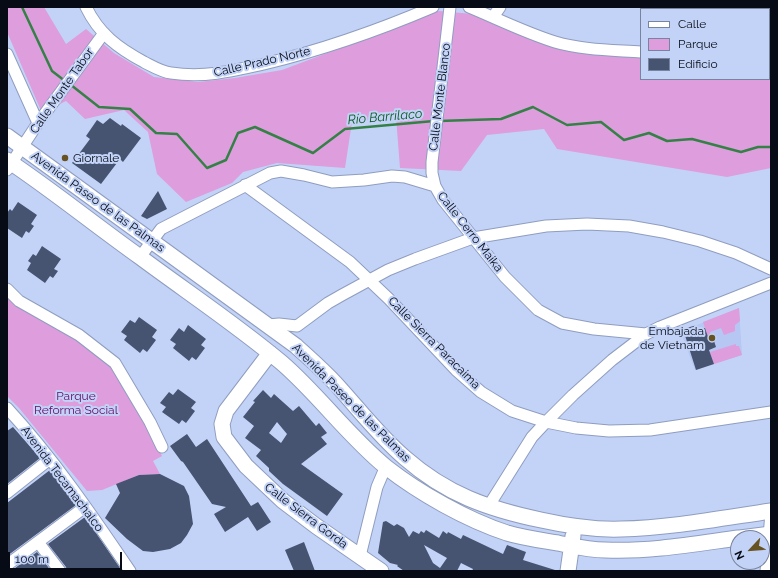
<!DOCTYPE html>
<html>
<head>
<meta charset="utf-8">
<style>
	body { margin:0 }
	#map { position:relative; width:778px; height:578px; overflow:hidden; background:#c3d3f7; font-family:Raleway,sans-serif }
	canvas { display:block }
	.frame { position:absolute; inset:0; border:8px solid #070b16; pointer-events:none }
	.legend { position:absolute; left:640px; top:8px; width:130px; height:72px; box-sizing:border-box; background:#c3d3f7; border:1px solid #78839d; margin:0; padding:5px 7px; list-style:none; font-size:12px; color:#070b16 }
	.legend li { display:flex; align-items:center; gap:8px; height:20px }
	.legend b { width:20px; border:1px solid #78839d }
	.north { position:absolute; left:730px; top:530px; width:40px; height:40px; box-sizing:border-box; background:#c3d3f7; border:1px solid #78839d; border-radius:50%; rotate:244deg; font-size:11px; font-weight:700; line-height:16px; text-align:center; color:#070b16 }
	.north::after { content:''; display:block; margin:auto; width:14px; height:18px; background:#675322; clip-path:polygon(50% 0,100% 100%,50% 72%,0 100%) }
	.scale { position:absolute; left:8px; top:552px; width:114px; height:18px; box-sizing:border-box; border:2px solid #070b16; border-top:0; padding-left:5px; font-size:12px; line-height:14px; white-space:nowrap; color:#070b16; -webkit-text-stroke:3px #c3d3f7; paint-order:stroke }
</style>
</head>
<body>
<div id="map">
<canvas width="778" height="578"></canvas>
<div class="frame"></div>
<ul class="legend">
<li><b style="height:5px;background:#fff"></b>Calle</li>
<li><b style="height:11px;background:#de9ddd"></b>Parque</li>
<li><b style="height:11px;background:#465371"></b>Edificio</li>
</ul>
<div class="north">N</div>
<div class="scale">100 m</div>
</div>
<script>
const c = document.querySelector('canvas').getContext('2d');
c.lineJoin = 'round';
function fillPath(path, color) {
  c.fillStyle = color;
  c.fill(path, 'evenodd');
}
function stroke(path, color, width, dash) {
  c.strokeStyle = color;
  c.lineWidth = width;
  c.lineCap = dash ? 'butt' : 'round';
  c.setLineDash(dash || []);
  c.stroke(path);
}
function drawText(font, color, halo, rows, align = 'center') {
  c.font = font + ' Raleway,sans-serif';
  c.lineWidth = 4;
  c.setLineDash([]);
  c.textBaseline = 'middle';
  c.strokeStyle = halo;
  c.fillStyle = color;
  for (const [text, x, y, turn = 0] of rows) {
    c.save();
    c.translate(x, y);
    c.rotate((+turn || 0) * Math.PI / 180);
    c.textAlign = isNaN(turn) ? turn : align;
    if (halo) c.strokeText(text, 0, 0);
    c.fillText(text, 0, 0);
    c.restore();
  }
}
const built = new Path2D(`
	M739 308 742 355 695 370 680 330 697 325Z`);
const green = new Path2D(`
	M7 7H44L66 44 86 29 114 53 154 77 198 82 235 78 282 70 439 11 473 14 583 50 641 58V79H769V56H771V168L727 177 557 149 544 129 487 135 461 171 400 168 396 117 352 122 345 168 277 163 243 172 232 183 186 202 157 174 148 132 124 110 85 119 66 101 42 113 7 32Z
	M7 296 17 306 76 340 111 367 146 424 162 456 153 461 160 474 139 475 102 490 87 491 19 408 7 396Z
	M739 308 740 321 735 325V331L724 335 721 328 710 332 712 339 709 340 703 322Z
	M736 344V346H739L742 355 714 364 710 352Z`);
const stream = new Path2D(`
	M22 7 52 71 65 81
	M71 85 99 107 130 109 156 133 177 134 207 168 226 160 238 133 255 127 313 153 345 129 434 121
	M439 121 501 119 533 107 567 125 601 122 624 140 649 133 667 141 692 139 741 152 758 147H771`);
const building = new Path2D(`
	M110 118 121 126 122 124 141 138 123 162 120 159 101 184 72 163 90 139 86 136 97 120 103 124Z
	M158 191 167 209 147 219 141 216Z
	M18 202 37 215 31 224 34 226 29 233 26 231 22 238 7 228V213L10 209 12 211Z
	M42 246 61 259 54 269 58 271 53 278 50 276 45 283 27 270 31 263 28 261 33 254 36 256Z
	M139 317 157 330 152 337 156 340 147 352 143 349 140 353 124 340 127 336 121 332 130 320 135 323Z
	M188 325 206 339 201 345 205 348 196 360 192 357 189 361 173 348 176 344 170 340 179 328 184 332Z
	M697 325 699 330 705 328 709 340 713 338 716 347 709 350 714 364 696 370 683 329Z
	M178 389 196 402 191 408 195 411 186 423 182 420 179 424 162 412 166 407 160 403 169 392 173 395Z
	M263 390 271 398 274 394 293 411 299 406 316 426 319 423 327 433 321 437 327 444 301 464 343 494 327 516 283 484 269 471V468L256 456 261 450 245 438 254 426 243 417 255 402 253 401ZM277 422 287 434 281 443 269 433Z
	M13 427 40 458 7 484V431Z
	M187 434 196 447 207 439 251 506 258 502 271 522 257 531 248 517 225 532 214 514 226 507 212 504 183 462 181 461 170 446Z
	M50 470 76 505 7 556V503Z
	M160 474 184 486 189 496 193 524 187 535 181 543 170 549 153 552 143 551 127 539 105 518 120 493 116 484 139 475Z
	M85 517 96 533 122 571H67L66 567 48 544Z
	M386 521 394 526 397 524 404 528 409 537 413 531 419 534 421 531 424 533 426 530 439 538 443 531 447 534 448 532 461 539 463 535 503 554 507 545 526 552 523 560 555 570 554 571H472L473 569 461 563 457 571H404L397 566 398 565 390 563 378 553 383 522ZM424 545 447 558 440 568 433 563Z
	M304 542 315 571H294L285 550Z
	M37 552 51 571H10H11Z`);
const minor = new Path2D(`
	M86 7C99 34 118 48 144 62 152 66 162 72 171 73 204 78 233 71 264 64 322 50 379 30 433 7
	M450 7 432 162V173L435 186 443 200 505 277 538 310 562 323 594 329 646 334
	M469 7C498 19 526 33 555 42 582 50 613 50 641 52
	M493 17 500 7
	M769 52 771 51
	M7 54 38 123
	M7 170 38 123 104 33
	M245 185 350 262 389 299 456 370 481 392 512 411 546 422 576 428 609 431 650 430 771 412
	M140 257 161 229 270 173 281 171 304 175 332 182 364 180 392 176 405 177 435 186
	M7 289 19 301 79 335 115 363 150 422 162 447
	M268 325 279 324 297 326 328 303 342 295 388 270 415 259 473 238 546 226 587 224 629 226 663 232 700 241 736 253 771 269
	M7 408C53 458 92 515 130 571
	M7 493 50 459
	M488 507 532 437 546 422 573 395 612 360 646 334 660 327 771 283
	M38 542 60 571
	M360 556 377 487 386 466
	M7 565 85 507
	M766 571 771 513`);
const major = new Path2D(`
	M7 136 296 346C309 358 323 370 335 383 358 408 379 436 405 458 446 494 488 509 541 520 568 526 593 530 621 529 670 528 723 518 771 511
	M7 160C52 190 95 225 140 257 187 292 237 325 282 363 319 395 348 436 386 467 419 493 467 520 507 533 524 538 540 540 558 543 573 546 589 550 605 550 649 552 694 544 738 538
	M270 353 226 411 222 424 224 437 246 466 283 501 316 526 381 571
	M740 538 771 534
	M568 571 573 536`);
const markers = [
	[65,158,4,"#675322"],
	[712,338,4,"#675322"]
];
const streetNames = [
	["Calle Prado Norte",262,62,-13],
	["Calle Monte Tabor",62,91,-55],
	["Calle Monte Blanco",440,97,-83],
	["Avenida Paseo de las Palmas",98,202,36],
	["Calle Cerro Maika",470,232,52],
	["Calle Sierra Paracaima",434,343,45],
	["Avenida Paseo de las Palmas",351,403,45],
	["Avenida Tecamachalco",62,479,53],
	["Calle Sierra Gorda",306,516,37]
];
const poiNames = [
	["Giornale",73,158],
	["Embajada",704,331,"right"],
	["de Vietnam",704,345,"right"]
];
const parkNames = [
	["Parque",76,396],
	["Reforma Social",76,410]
];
const waterNames = [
	["Río Barrilaco",385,117,-5]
];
fillPath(built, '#b5c7f2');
fillPath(green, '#de9ddd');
stroke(stream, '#348146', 2.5);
fillPath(building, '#465371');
stroke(minor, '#8f9dbf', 13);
stroke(major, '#8f9dbf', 17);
stroke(minor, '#fff', 11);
stroke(major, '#fff', 15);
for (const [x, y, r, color] of markers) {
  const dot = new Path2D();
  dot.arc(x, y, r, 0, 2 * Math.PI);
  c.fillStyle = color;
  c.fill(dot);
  stroke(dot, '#c3d3f7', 1.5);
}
drawText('12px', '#070b16', '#c3d3f7', streetNames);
drawText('12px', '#070b16', '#c3d3f7', poiNames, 'left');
drawText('12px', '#610964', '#c3d3f7', parkNames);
drawText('italic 13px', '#09581e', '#c3d3f7', waterNames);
</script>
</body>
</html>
